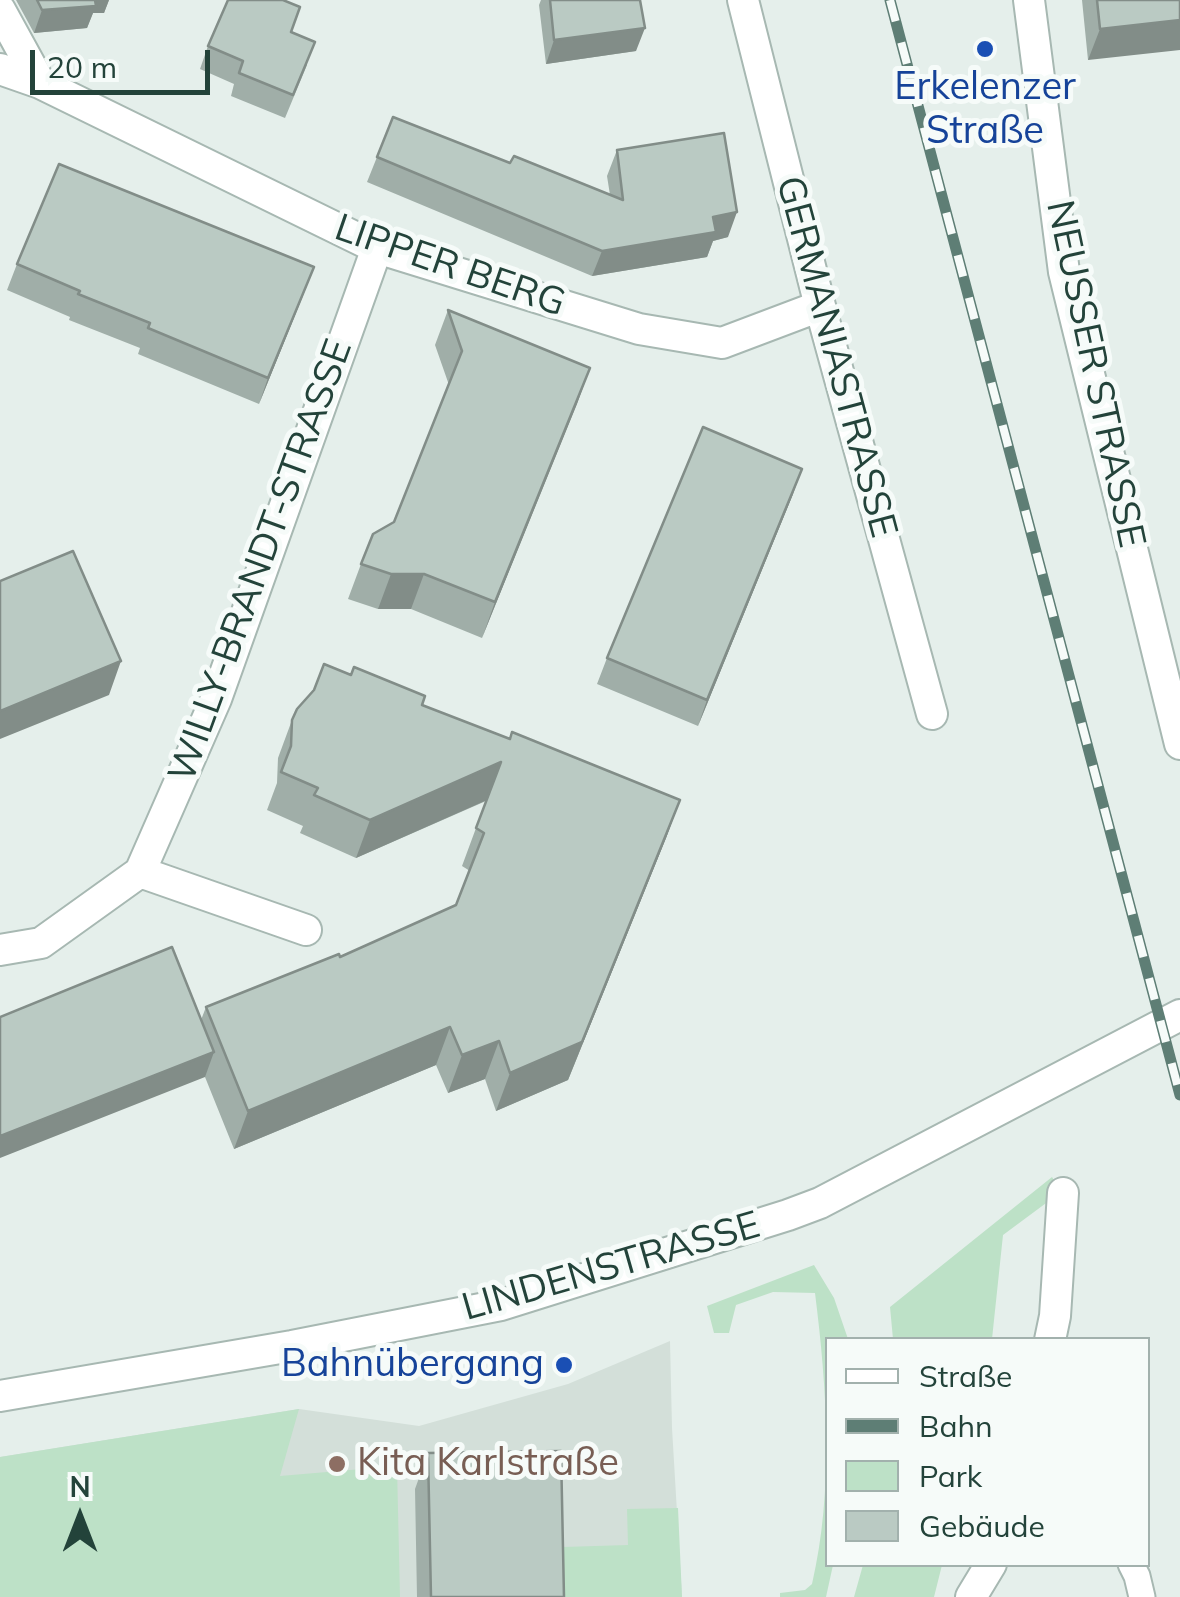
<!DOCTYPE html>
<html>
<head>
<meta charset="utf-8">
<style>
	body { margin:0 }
	#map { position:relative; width:1180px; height:1597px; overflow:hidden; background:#e5efeb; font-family:Mulish,sans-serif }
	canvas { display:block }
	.legend { position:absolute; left:825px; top:1337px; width:325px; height:230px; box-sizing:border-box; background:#f6fbf9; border:2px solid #a2b1ad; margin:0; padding:12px 18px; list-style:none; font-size:30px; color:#23433a }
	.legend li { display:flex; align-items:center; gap:20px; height:50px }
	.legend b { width:50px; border:2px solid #a2b1ad }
	.north { position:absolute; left:30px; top:1467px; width:100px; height:100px; -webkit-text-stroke:8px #f6fbf9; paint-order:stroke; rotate:0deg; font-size:28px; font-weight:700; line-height:40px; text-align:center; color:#23433a }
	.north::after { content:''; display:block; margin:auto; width:35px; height:45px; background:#23433a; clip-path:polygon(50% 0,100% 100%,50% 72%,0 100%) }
	.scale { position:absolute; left:30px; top:50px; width:180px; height:45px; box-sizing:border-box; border:5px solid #23433a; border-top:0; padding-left:12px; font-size:30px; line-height:35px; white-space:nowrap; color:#23433a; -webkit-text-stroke:8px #f6fbf9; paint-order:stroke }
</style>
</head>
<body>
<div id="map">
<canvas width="1180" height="1597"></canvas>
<ul class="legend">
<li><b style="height:12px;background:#fff"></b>Straße</li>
<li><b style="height:12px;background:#5e7e75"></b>Bahn</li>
<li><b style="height:28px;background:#bde1c7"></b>Park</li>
<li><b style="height:28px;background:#bacac3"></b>Gebäude</li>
</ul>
<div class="north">N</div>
<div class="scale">20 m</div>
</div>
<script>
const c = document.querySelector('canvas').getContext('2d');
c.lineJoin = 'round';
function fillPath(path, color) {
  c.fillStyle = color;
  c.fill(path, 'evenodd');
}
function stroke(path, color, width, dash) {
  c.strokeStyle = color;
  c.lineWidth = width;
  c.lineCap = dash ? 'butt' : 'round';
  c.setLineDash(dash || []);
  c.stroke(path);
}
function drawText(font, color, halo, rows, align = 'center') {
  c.font = font + ' Mulish,sans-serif';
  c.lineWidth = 10;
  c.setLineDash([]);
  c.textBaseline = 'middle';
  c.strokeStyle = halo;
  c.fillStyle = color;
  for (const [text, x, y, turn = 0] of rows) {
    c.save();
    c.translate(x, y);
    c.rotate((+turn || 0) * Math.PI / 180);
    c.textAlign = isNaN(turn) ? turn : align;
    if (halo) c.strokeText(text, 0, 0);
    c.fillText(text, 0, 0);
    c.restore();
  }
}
const built = new Path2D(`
	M670 1341 672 1428 682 1597H0V1457L299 1409 419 1426 568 1384Z`);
const green = new Path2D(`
	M1052 1177 1061 1192 1003 1235 992 1339H893L890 1307Z
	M814 1265 834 1298 848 1339 828 1340V1564L833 1565 826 1597H780V1593L805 1590 812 1584C834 1490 827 1388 815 1293L773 1292 736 1305 729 1333H714L707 1306Z
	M299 1409 280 1476 397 1466 400 1597H0V1457Z
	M678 1508 682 1597H563V1547L628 1545 627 1509Z
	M863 1565V1564L942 1565 934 1597H854Z`);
const service = new Path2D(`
	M1131 1564 1137 1576 1142 1597`);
const minor = new Path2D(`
	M743 0 820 306 932 714
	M0 10 40 83
	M0 69 40 83 377 248 639 329 722 343 820 306
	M140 872 306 930
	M0 950 41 943 140 872 216 699 377 248
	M1050 1340 1055 1316 1063 1193
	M971 1597 991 1564`);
const tertiary = new Path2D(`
	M1029 0 1064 272 1180 744
	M0 1396 292 1346 501 1305 788 1215 820 1203 1180 1015`);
const rail = new Path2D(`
	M890 0 1180 1095`);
const wall = new Path2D(`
	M16 0H109L104 13H93L87 28 34 33Z
	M541 0H640L636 51 546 64 539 5Z
	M1082 0H1180L1088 60Z
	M291 32 307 65 285 118 231 96 234 84 200 69 208 46Z
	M617 150 728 237 713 241 707 257 592 276 367 182 377 157 510 163 610 195 607 176Z
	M17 264 304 293 259 404 138 354 140 348 69 320 70 317 7 290Z
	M448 310 590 368 482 638 411 609H378L348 599 361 564 394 522 449 385 435 345Z
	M793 494 698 726 597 684 607 658Z
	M422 705 510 739 680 800 666 838 568 1080 496 1111 485 1079 448 1093 436 1065 234 1149 205 1077 201 1020 206 1007 340 957 456 905 470 871 462 866 486 801 356 858 300 833 303 826 267 810 277 783 278 758 292 720Z
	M428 1453 564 1597H417L415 1489Z`);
const shadedWall = new Path2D(`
	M92 0H109L104 13H93L87 28 34 33 42 10Z
	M1180 20V50L1088 60 1100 29Z
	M645 28 636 51 546 64 554 40Z
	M737 212 728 237 713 241 707 257 592 276 602 251 713 217Z
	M314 267 304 293 259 404 268 378Z
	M590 368 577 404 482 638 495 602Z
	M802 469 793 494 698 726 707 700Z
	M391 574H424L411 609H378Z
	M121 661 109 695 0 739V711Z
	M501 762 487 800 356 858 370 820Z
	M680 800 666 838 568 1080 496 1111 510 1073Z
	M450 1027 436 1065 234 1149 248 1111Z
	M499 1041 485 1079 448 1093 462 1055Z
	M214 1052 205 1077 0 1158V1136Z`);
const building = new Path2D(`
	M37 0H95L96 6 42 10Z
	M228 0H283L300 7 291 32 315 42 293 95 239 73 243 61 208 46Z
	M550 0H640L645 28 554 40Z
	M1097 0H1180V20L1100 29Z
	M393 117 510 163 514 156 623 200 617 150 724 133 737 212 713 217 716 232 602 251 377 157Z
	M59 164 314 267 268 378 148 328 150 323 78 294 80 291 17 264Z
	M448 310 590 368 495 602 424 574H391L361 564 373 534 394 522 462 351Z
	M703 427 802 469 707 700 607 658Z
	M73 551 121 661 0 711V581Z
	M324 664 351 675 354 667 425 696 422 705 510 739 512 732 680 800 582 1042 510 1073 499 1041 462 1055 450 1027 248 1111 206 1007 339 954 340 957 456 905 484 833 476 828 501 762 370 820 314 795 318 788 281 772 291 746 292 720 297 709 314 690Z
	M172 947 214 1052 0 1136V1017Z
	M561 1451 564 1597H431L428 1453Z`);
const markers = [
	[985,49,10,"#1a4fb4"],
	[564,1365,10,"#1a4fb4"],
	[337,1464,10,"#8d6e63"]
];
const transitNames = [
	["Erkelenzer",985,88],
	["Straße",985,132],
	["Bahnübergang",544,1365,"right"]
];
const streetNames = [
	["LIPPER BERG",450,266,19],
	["GERMANIASTRASSE",836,357,75],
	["NEUSSER STRASSE",1095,374,78],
	["WILLY-BRANDT-STRASSE",261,561,-70],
	["LINDENSTRASSE",611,1267,-16]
];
const educationNames = [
	["Kita Karlstraße",357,1464]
];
fillPath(built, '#d3dfd9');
fillPath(green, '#bde1c7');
stroke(service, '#a7b8b2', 29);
stroke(minor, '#a7b8b2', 34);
stroke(tertiary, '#a7b8b2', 34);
stroke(service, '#fff', 25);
stroke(minor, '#fff', 30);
stroke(tertiary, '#fff', 30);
stroke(rail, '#5e7e75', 11);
stroke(rail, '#f6fbf9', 8, [22]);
fillPath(wall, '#a0aea8');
fillPath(shadedWall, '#828d88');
fillPath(building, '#bacac3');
stroke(building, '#828d88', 2.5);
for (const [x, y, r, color] of markers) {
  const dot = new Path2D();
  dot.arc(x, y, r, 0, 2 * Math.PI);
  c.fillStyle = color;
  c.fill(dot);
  stroke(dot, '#f6fbf9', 4);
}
drawText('38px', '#164399', '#f6fbf9', transitNames);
drawText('38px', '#23433a', '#f6fbf9', streetNames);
drawText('38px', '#785e54', '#f6fbf9', educationNames, 'left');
</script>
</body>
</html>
